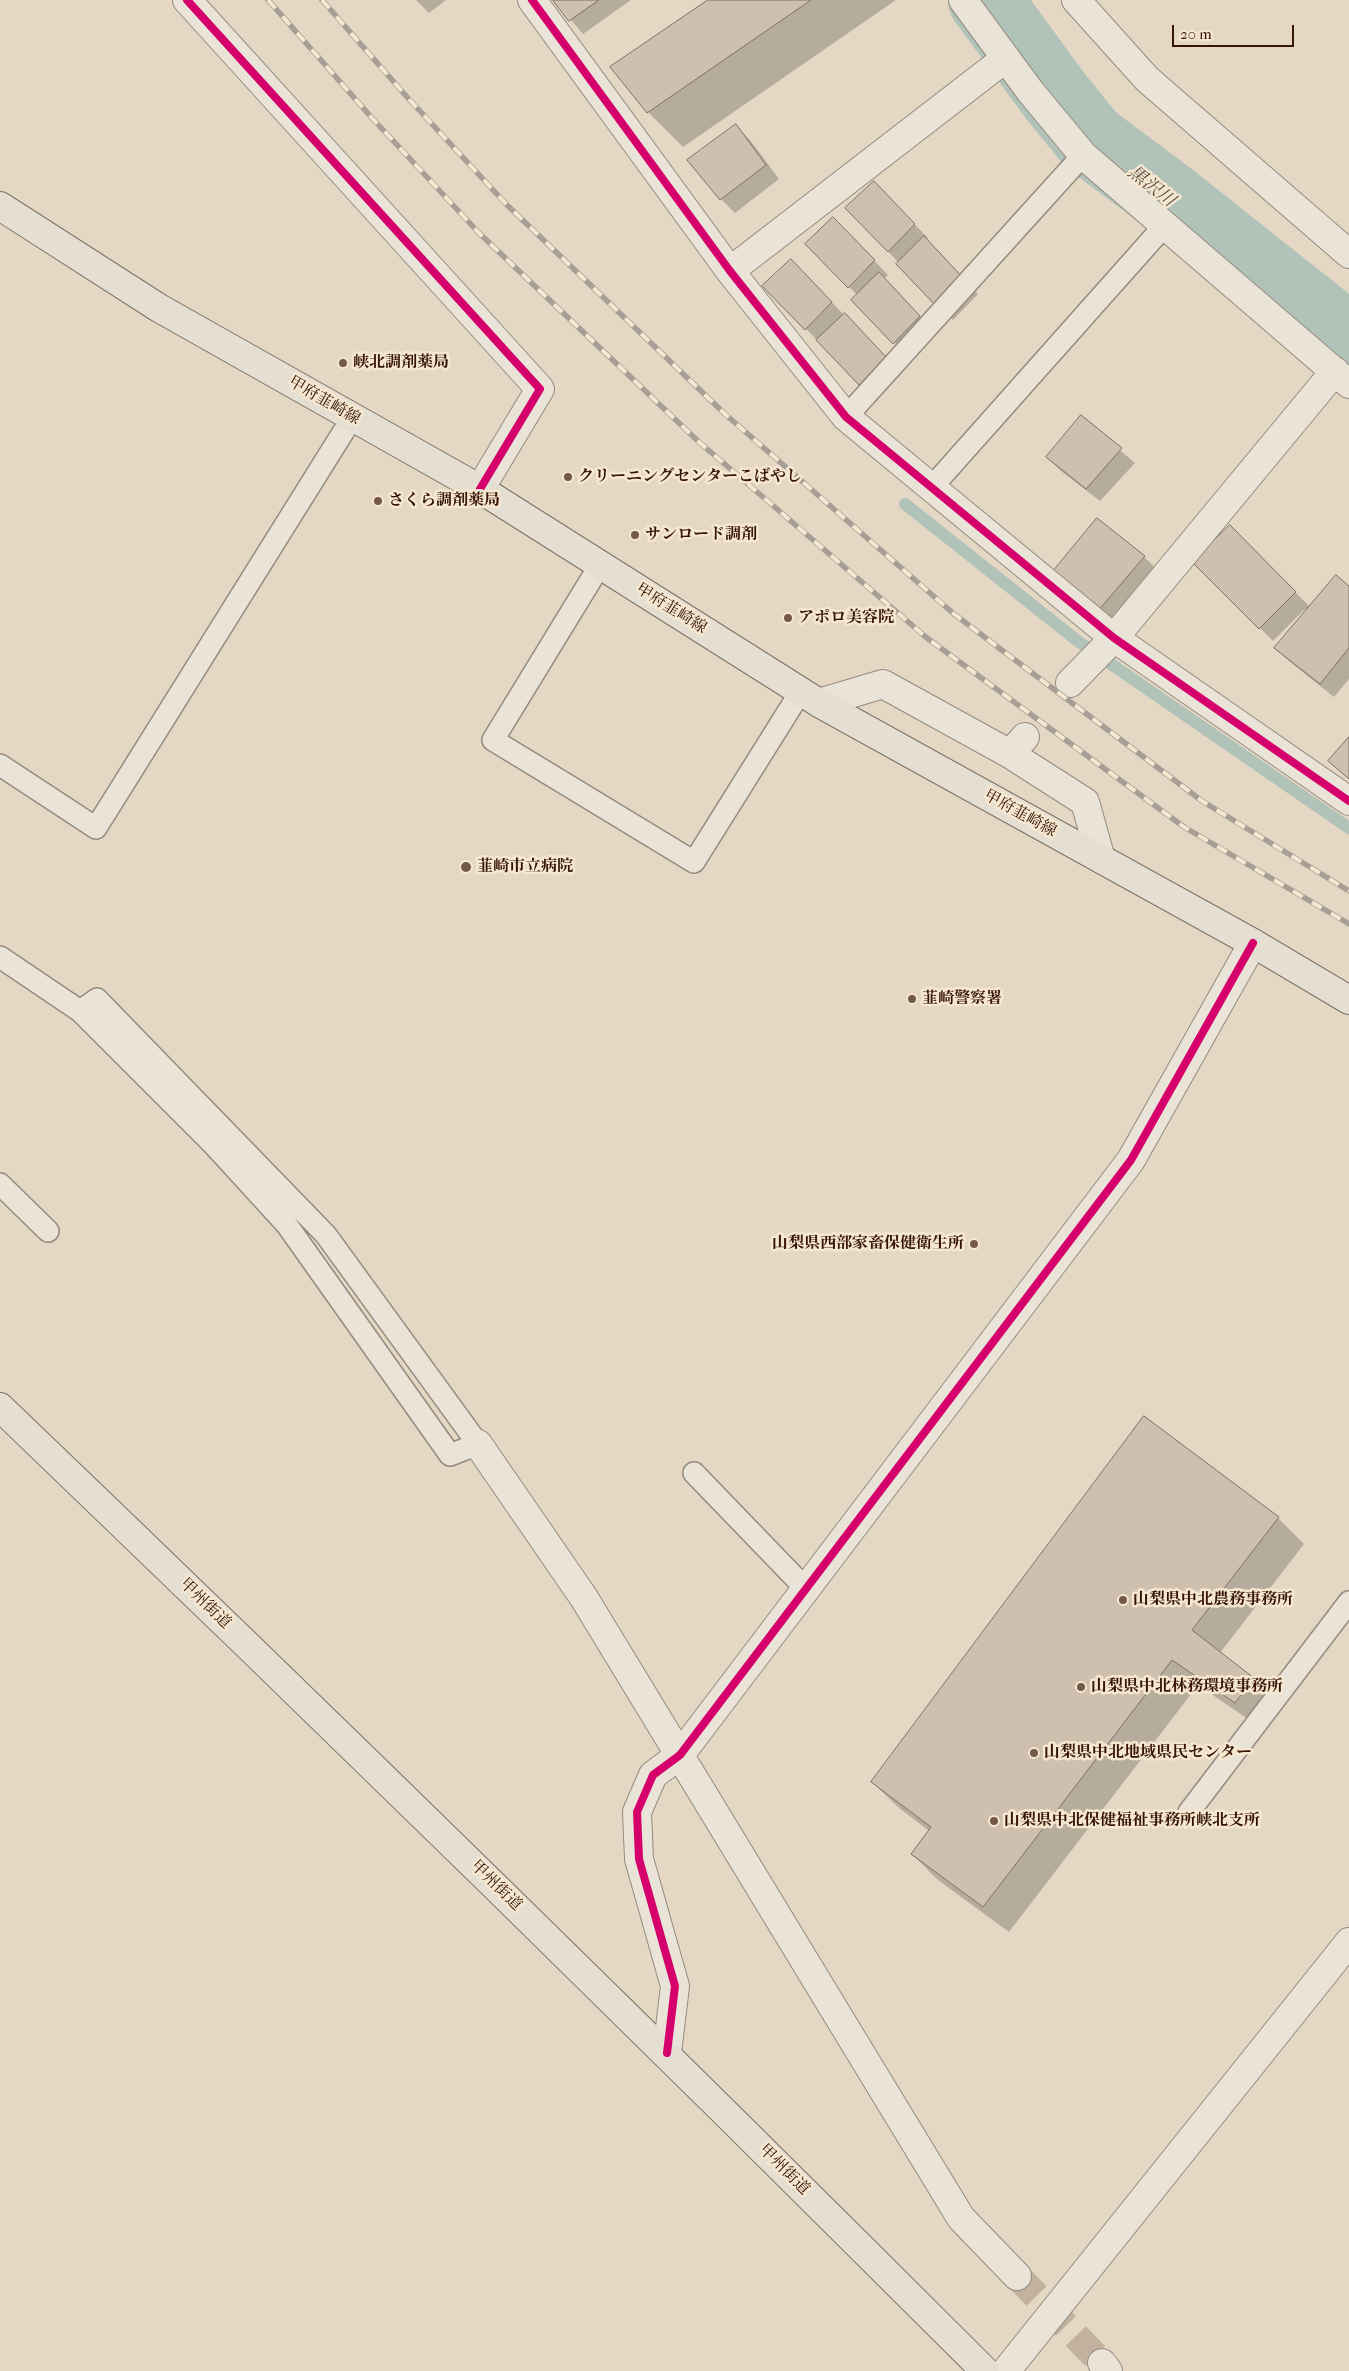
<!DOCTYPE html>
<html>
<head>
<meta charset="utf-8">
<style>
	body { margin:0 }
	#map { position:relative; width:1349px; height:2371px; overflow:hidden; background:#e4d8c4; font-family:"IM FELL French Canon",serif }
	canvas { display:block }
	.scale { position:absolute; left:1172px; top:25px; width:122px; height:22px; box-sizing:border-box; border:2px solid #361407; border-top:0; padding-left:6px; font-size:15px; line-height:18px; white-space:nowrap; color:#361407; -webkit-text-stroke:4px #f6e8d0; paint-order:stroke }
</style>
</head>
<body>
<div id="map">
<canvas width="1349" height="2371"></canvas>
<div class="scale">20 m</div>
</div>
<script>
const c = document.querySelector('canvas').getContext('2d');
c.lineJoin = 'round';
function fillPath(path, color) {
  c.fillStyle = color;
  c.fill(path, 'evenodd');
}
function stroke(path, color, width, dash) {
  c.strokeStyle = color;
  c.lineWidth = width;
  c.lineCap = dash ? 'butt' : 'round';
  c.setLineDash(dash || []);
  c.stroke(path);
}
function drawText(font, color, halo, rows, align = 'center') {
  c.font = font + ' "IM FELL French Canon","Noto Serif JP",serif';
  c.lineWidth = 5;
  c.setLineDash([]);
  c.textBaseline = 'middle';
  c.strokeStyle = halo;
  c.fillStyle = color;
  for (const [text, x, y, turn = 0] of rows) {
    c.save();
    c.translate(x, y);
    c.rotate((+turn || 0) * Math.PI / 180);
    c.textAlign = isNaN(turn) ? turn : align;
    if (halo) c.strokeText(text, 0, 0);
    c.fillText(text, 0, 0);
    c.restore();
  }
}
const shadow = new Path2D(`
	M416 0H446L429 13Z
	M554 0H631L583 34Z
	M710 0H896L683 147 648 112Z
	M736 126 750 140 779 179 735 213 721 199Z
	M887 196 928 238 926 240 978 294 953 320 847 208Z
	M847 232 888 275 884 279 933 330 908 356 852 300 857 295 807 244Z
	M804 274 899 371 873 397 764 286Z
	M1081 417 1135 463 1100 501 1061 471 1047 457Z
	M1230 527 1310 607 1349 588V679L1334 697 1289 661 1275 648 1307 610 1305 609 1273 641 1194 562Z
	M1144 557 1158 570 1112 624 1065 588Z
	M1278 1518 1304 1544 1220 1653 1253 1679 1279 1705 1261 1728 1198 1685 1009 1932 938 1880 912 1854 929 1831 898 1807 872 1782Z`);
const stream = new Path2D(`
	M905 504 1079 642 1349 828`);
const river = new Path2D(`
	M985 0 1056 97 1091 140 1170 199 1349 341`);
const building = new Path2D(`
	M553 0H599L569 21Z
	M708 0H811L647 113 610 67Z
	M736 124 766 165 720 200 687 160Z
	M874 181 915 224 888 252 845 208Z
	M833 217 875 260 848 288 805 244Z
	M924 236 965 280 938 308 896 264Z
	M791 259 832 302 805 330 762 286Z
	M879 272 920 316 893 344 851 300Z
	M845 313 886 357 859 385 816 340Z
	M1081 415 1122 448 1086 489 1046 457Z
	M1097 518 1145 556 1097 612 1050 575Z
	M1230 525 1296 592 1259 629 1192 562Z
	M1336 575 1349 586V648L1320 684 1274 648Z
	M1349 737V779L1328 761Z
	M1144 1416 1279 1517 1192 1630 1254 1678 1235 1703 1172 1660 983 1907 911 1854 931 1827 871 1782Z`);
const streetTunnel = new Path2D(`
	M1017 2276 1102 2363`);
const lane = new Path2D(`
	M846 417 1083 155
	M932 487 1165 225
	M600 565 493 740 694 862 801 691
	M0 765 96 828 352 418
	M0 957 80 1011 212 1143 287 1225 450 1455 478 1444 326 1235 97 999 80 1011
	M0 1184 48 1231
	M694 1473 806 1589
	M1189 1812 1349 1602`);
const street = new Path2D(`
	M187 0 540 389 480 489
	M532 0 730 271 846 417 1114 638 1349 801
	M963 0 1030 91 1083 155 1349 384
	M1076 0 1147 79 1349 254
	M730 271 1006 58
	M1070 683 1114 638 1335 371
	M819 703 883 684 1010 754 1085 802 1101 859
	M1010 754 1025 737
	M478 1444 584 1598 961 2218 1017 2276
	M667 2053 675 1986 639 1859 637 1812 653 1775 680 1755 1131 1160 1253 943
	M1102 2363 1108 2371
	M1006 2371 1349 1942`);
const primary = new Path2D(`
	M0 206 159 308 480 489 819 703 1253 943 1349 1000`);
const highway = new Path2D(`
	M0 1407C332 1725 660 2046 985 2371`);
const rail = new Path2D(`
	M268 0 372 118 479 233 699 442 927 638 1184 827 1349 924
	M322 0 407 97 507 205 725 414 954 614 1202 801 1349 891`);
const cycleway = new Path2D(`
	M187 0 540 389 480 489
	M532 0 730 271 846 417 1114 638 1349 801
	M667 2053 675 1986 639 1859 637 1812 653 1775 680 1755 1131 1160 1253 943`);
const markers = [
	[343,363,5,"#735949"],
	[568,477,5,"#735949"],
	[378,501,5,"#735949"],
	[635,535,5,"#735949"],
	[788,618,5,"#735949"],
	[466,867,6,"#735949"],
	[912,999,5,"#735949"],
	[974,1244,5,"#735949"],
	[1123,1600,5,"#735949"],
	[1081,1687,5,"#735949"],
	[1034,1753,5,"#735949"],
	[994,1821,5,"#735949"]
];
const poiNames = [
	["峡北調剤薬局",353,363],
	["クリーニングセンターこばやし",578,477],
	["さくら調剤薬局",388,501],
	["サンロード調剤",645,535],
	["アポロ美容院",798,618],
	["韮崎市立病院",477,867],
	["韮崎警察署",922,999],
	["山梨県西部家畜保健衛生所",964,1244,"right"],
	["山梨県中北農務事務所",1133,1600],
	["山梨県中北林務環境事務所",1091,1687],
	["山梨県中北地域県民センター",1044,1753],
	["山梨県中北保健福祉事務所峡北支所",1004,1821]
];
const streetNames = [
	["甲府韮崎線",324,401,30],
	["甲府韮崎線",671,609,32],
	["甲府韮崎線",1020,814,29],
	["甲州街道",205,1604,44],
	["甲州街道",496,1886,44],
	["甲州街道",784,2170,45]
];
const waterNames = [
	["黒沢川",1151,187,38]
];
fillPath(shadow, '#0003');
stroke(stream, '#b1c3b9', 12);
stroke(river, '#b1c3b9', 74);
fillPath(building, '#cfbfaf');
stroke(building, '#7c7064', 1);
stroke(streetTunnel, '#c1b19e', 28, [28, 14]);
stroke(lane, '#958a7d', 24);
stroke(street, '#958a7d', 30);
stroke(primary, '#7c7064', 30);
stroke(highway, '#7c7064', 30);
stroke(lane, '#e9e3d8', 21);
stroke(street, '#e9e3d8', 28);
stroke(primary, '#e5ded2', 28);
stroke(highway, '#e5ded2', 28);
stroke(rail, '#a79e95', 5.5);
stroke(rail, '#f6e8d0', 4, [11]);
stroke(cycleway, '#d6006c', 8);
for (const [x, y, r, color] of markers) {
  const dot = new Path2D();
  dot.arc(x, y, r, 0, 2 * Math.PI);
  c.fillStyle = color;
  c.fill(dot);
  stroke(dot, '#f6e8d0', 2);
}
drawText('bold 16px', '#361407', '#f6e8d0', poiNames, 'left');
drawText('16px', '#361407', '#f6e8d0', streetNames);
drawText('italic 18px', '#594e44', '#f6e8d0', waterNames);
</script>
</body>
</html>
